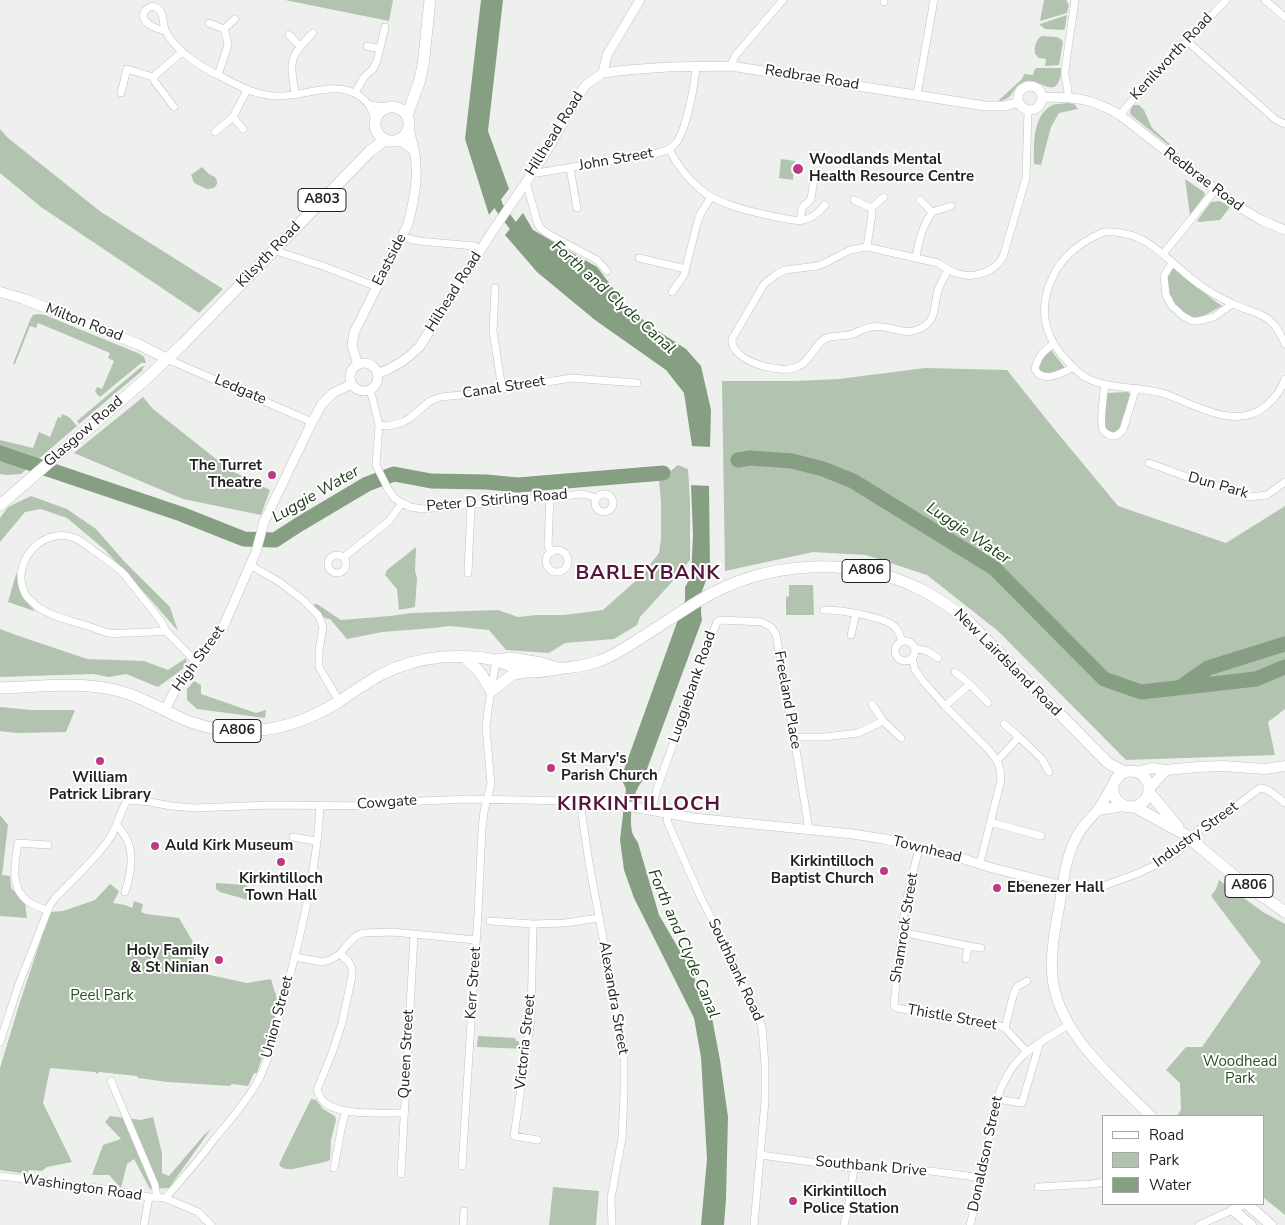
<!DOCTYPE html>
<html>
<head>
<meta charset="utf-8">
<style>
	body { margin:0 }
	#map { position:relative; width:1285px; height:1225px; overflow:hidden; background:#eef0ee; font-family:"Nunito Sans",sans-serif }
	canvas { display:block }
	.legend { position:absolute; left:1102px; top:1115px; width:162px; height:90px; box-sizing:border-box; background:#fff; border:1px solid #a5a6a5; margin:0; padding:6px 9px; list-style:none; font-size:15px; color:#1f201f }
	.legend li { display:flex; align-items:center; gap:10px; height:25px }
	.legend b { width:25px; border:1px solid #a5a6a5 }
</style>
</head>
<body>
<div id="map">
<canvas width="1285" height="1225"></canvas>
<ul class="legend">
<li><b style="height:6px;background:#fff"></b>Road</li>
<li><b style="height:14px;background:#b2c3b0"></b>Park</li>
<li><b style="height:14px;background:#869f83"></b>Water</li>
</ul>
</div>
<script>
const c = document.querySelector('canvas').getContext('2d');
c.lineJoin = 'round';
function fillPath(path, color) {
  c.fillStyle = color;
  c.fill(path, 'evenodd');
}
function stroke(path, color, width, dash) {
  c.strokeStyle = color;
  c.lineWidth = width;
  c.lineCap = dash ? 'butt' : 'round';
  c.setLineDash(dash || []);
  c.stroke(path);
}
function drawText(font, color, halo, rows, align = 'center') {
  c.font = font + ' "Nunito Sans",sans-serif';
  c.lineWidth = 4;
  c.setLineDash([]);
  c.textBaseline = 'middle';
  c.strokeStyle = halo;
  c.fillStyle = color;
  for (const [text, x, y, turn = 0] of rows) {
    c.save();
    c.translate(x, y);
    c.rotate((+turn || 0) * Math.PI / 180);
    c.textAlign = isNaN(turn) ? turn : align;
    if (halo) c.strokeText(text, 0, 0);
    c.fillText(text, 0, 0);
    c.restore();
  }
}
const green = new Path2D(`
	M285 0H393L389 21Z
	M1044 0H1066L1069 5 1067 13 1040 21Z
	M1067 15 1065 29 1063 30 1045 29 1040 25V24Z
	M1042 36C1050 37 1060 35 1063 42L1059 65 1045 66 1046 59 1039 58 1035 54C1034 47 1036 39 1042 36Z
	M1036 68H1061C1061 72 1061 79 1058 83 1051 96 1036 76 1023 82 1011 88 1014 99 1000 101L999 100 1022 79 1024 74 1033 75 1034 71Z
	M1068 103 1074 104 1078 109 1059 113 1051 127 1041 165 1034 164C1034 145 1032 120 1049 107 1053 103 1062 104 1068 103Z
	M1133 105H1139L1144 110 1152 128 1173 147 1172 148 1131 115 1130 111Z
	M0 129 8 138 101 212 223 289 199 313 41 207 0 173Z
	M781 159 795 161 793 180 779 178Z
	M202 167 209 174 215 177C218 182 218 184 214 188L207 189 194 183 191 175Z
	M1185 179 1204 192 1205 195 1190 215Z
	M1220 201 1230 207 1220 220 1199 222 1197 221 1211 202Z
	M1173 267 1212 299 1222 306 1196 320 1190 317 1176 307 1169 296 1167 276Z
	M38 314 45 315 140 354 144 357 146 363H141L100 397 95 392 97 387 102 389 114 361 108 358 110 353 38 323 36 328 30 326 15 364H13L30 320 33 315Z
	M1047 350H1051L1065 368V370L1044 375 1039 372 1038 363Z
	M145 366 142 369 143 370 79 424 77 421 141 367Z
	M925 368 1007 370 1051 425 1118 506 1226 543 1285 506V709L1268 722 1275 755 1126 760 998 631 927 575 866 555 813 552 725 571 722 381H795L839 379Z
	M1128 392 1131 395 1119 430 1115 433H1109L1104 427 1107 393Z
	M143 397 153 409 230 470 270 490 261 515 183 499 74 453Z
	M62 414 69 417 77 426 21 474 7 475 0 474V440L33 448 39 432 50 437 58 417 61 418Z
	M678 465 688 469 690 502V560L671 583 640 617 637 625 614 639 565 643 549 653 506 650 489 630 450 626 434 628 382 632 347 639 330 619 325 618 311 605 317 604 341 620 390 616 411 613 498 610 518 617 537 615H564L603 610 641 576 659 553 661 539V501L659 480Z
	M31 496 67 509 96 529 124 561 170 607 178 631 150 599 105 550 67 518 41 509 25 512 0 542V518L8 507Z
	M416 547 415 571 417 578 415 607 399 610 397 589 385 575 387 570Z
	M16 574 18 575C18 589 24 600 34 610V611L8 602Z
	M789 585H813L814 615H786V597L789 596Z
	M0 629 16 635 87 659 144 661 168 670 186 658 187 664 180 671 158 687 126 674 109 677 93 674 0 677Z
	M194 681 201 685V694L256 713 266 710 265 718 197 709 187 700V689Z
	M0 707 31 710H75L66 732 16 733 0 731Z
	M0 815 8 825 2 875 10 876 11 888 25 903 27 918 0 916Z
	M1219 880 1263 912 1285 924V1215L1264 1198V1116H1177L1181 1110 1180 1083 1166 1070 1186 1047H1202L1261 962 1211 896 1216 889Z
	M216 883 246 885 250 891 248 900 220 892 216 889Z
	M110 884 119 891 113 903 125 905 132 908 134 901 143 904 141 912 146 914 179 918 196 947 192 967 196 972 247 983 271 979 275 993H276V996L278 1007 257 1073H254L248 1086 232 1084 230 1086 168 1082 138 1078 137 1076 99 1072 97 1074 95 1072 50 1068 43 1103 72 1162 47 1167 42 1171 29 1170 27 1174 0 1170V1068L20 1002 50 912 63 911 95 900Z
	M478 1036 515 1038 516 1041H519V1046L524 1045V1049L477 1047Z
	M311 1099 316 1100 323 1109 335 1116 336 1120 331 1140 330 1160 325 1162 293 1169C287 1170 283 1169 279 1165L281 1160Z
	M110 1116 141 1120 153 1117 162 1153V1173L169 1176 204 1135 211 1129 169 1188 150 1189 134 1159 127 1164 121 1188 109 1175H92L103 1145 121 1139 105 1122Z
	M553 1187 599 1191 596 1225H549Z`);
const water = new Path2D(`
	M481 0H503L488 131 509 189 489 215 465 139Z
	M523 213 533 230 597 267 628 308 655 329 686 349 701 366 711 410 709 486 710 570 702 591 701 613 702 620 643 780C632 793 629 815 632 832 633 836 636 839 638 843L659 915 694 975 700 1001 709 1002 720 1060 728 1117 726 1199 724 1225H701L707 1159 701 1057 694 1018 634 898 624 870 620 840 626 789 621 778 685 600V587L691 577 693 535 691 485 692 476V446L684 393 666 370 595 320 537 272 505 235Z`);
const pier = new Path2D(`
	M689 446 712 447 711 486 689 485 690 476Z`);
const canal = new Path2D(`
	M494 193 499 207 520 235`);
const river = new Path2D(`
	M0 453 181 514 244 539 275 540 298 525 367 484 394 474 431 481 486 482 518 485 663 473
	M738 460 750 458 792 461 823 469 853 481 994 568 1104 679 1141 692 1256 679 1285 667
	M1181 687 1208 668 1285 644`);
const minor = new Path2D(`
	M1265 0 1285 17
	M884 2V0
	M209 23 224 29
	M165 31C156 28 145 26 143 15 145 9 151 4 157 8 165 12 162 25 166 32 177 52 202 68 222 77 239 86 255 95 275 96 304 98 335 78 361 97 369 103 372 109 375 119
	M289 35 300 46
	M1187 41 1276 120 1285 124
	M367 46 380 49
	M731 66 735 56 783 0
	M218 75 227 48 228 43 224 29 235 19
	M153 77 182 52
	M121 93 127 69 153 77 155 82 174 107
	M355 93 364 77 373 69 377 61 385 27
	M295 94C290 60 288 58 313 33
	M917 95 934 0
	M1068 97C1069 87 1064 79 1065 70L1075 0
	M370 105 386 107
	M1120 115 1136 96 1226 0
	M233 117 243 129
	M215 132 233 117 247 90
	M669 149C677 165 686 177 700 189 721 206 750 211 776 217 785 218 794 222 803 220 812 219 819 212 825 205
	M570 168 577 208
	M534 171 537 173 658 153C664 151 670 150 675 144 686 133 695 83 696 66
	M526 182 537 221 540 228 550 235 597 260 607 271
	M854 200 871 208 872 214 867 247
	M871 208 884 197
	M932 212 951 206
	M800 221 802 208 811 199 815 173
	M402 237 418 241 475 246
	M274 250 279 252 323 266 377 287
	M1163 254 1215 190
	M639 258 686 269
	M916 258C919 239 922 228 932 212L920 200
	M1172 263 1164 276 1166 295 1172 306 1183 316 1192 321H1198L1214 317 1232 304
	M948 269C945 276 941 283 938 290 934 303 937 319 923 327 903 339 890 323 871 327 864 328 857 333 849 335 843 336 837 336 830 337 814 341 812 361 797 367 780 375 730 361 732 339L764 284 777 274 785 270 817 266 825 263 850 250 867 247 938 263C944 267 950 271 956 273 973 279 994 273 1003 257L1026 178 1028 110
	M495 288 493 331 502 389
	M672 292 684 275 698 220 701 213 711 197
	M1053 344C1043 352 1038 356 1035 369 1042 384 1063 373 1073 367
	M1285 344C1280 333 1275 323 1265 317 1255 311 1243 309 1233 304 1222 299 1210 292 1200 285 1179 271 1152 238 1126 234 1121 233 1108 231 1104 232 1100 233 1096 236 1093 237 1080 244 1070 251 1061 263 1055 270 1052 278 1049 286 1038 316 1048 343 1071 365 1075 369 1079 374 1085 377 1108 390 1137 386 1162 393 1194 403 1234 432 1266 406 1275 398 1281 391 1285 379
	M167 359 312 422
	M1105 384C1104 393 1099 424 1103 430 1104 432 1107 434 1109 435 1115 438 1119 434 1123 430L1136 388
	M370 389 379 425 376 465 388 489 394 498 402 503 410 507 423 509 583 494 597 498
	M379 425 388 426 403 422 410 418 430 401 441 397 470 394 572 378 637 383
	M1149 463 1187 477 1223 487 1249 497 1267 495 1285 482
	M595 503a9 9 0 1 1 18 0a9 9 0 1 1-18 0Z
	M550 497 548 546 552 552
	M546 561a11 11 0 1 1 22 0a11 11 0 1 1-22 0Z
	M328 564a9 9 0 1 1 18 0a9 9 0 1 1-18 0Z
	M344 557 389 521 402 503
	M250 565 281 583 303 600 318 615 323 627 319 650V667L339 701
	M468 573 471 504
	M824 610C840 610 883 616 895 627 899 631 900 636 902 641
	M166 631C152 632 138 633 124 633 120 633 114 634 109 633 102 632 95 628 88 626 73 621 55 618 41 609 36 606 31 601 27 597 7 566 41 525 75 538 82 541 88 547 94 551 104 558 115 565 124 574L161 621 166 631 196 662
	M851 635 856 613
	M895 651a10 10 0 1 1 20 0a10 10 0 1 1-20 0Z
	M914 648 927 651 938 658
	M912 658 915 670 923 681 945 706 989 750 997 761 1000 769 1001 780 980 863
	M955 672 970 684 988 703
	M872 704 883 721 901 738
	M945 706 970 684
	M1004 724 1019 737 1042 759 1049 772
	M794 737H825L858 733 883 721
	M997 761 1019 737
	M580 801 589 863 624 1051V1094L622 1138 611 1198 612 1225
	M652 810 657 789 679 727 696 674 717 622 721 620 762 622 771 627 776 634 794 737 809 830
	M668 813 667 821 701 898 718 931 753 1004 762 1027 765 1065V1101L754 1225
	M990 822 1041 836
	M117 825C120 830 126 836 128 842 134 857 130 877 125 892
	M1201 828 1228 812 1260 788C1269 788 1278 798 1285 803
	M293 837 316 841
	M919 848 905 906 894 1003V1006L897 1008 1000 1026 1005 1028 1026 1051
	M1063 886 1082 890 1106 885 1136 874 1158 864 1179 851
	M47 910C41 908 34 906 29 902 9 889 15 863 18 843L48 845
	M490 921 533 924 565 923 599 918
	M533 924 531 1019 514 1136 538 1140
	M902 932 968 946 966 959
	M968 946 981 948
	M340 954 348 961 352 968V976L342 1023 332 1053 317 1090C319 1094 320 1098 323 1101 337 1116 384 1113 404 1113
	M294 957 323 962 332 959 340 954 346 946 356 936 363 933 392 932 476 940
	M1005 1028 1013 996 1017 987 1027 981
	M0 1042 19 984 50 905 56 897C73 879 96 859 109 839 118 827 119 811 128 800L150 802 171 806 195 808 271 805 371 806 421 801 470 799 572 801 616 804
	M111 1081 155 1185 157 1198
	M997 1099 1022 1103 1040 1042
	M761 1155 854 1168 931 1171 982 1178
	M462 1166 478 913 482 829 484 811 491 784 486 727 488 710 496 660
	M334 1168 342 1125 346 1111
	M401 1174 414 935
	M0 1176 105 1189 149 1197 165 1198 198 1212 211 1225
	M1038 1187 1092 1184 1104 1182
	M165 1198C183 1179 200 1158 216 1137 229 1122 245 1102 255 1086 269 1063 274 1036 281 1010 298 946 317 872 320 806
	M144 1225 149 1197
	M463 1225 464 1211
	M844 1225 848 1209 854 1168
	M970 1225 982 1178 997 1099C1011 1056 1033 1046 1069 1025
	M1199 1225 1246 1204`);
const tertiary = new Path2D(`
	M603 73 607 55 640 0
	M1018 98a12 12 0 1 1 24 0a12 12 0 1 1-24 0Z
	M1042 97C1075 97 1091 98 1120 115L1234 204 1261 220 1285 230
	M398 140 408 146 414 151
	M350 377a14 14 0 1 1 28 0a14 14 0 1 1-28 0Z
	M358 365 352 346 354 333 408 224C417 189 421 163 408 128
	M377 374C394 368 408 359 420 346L490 235 542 159 582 90 587 84 603 73 627 70 668 67 731 66 985 106H1005L1019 102
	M165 710 176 688 224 625 256 552 264 522 312 422 322 404 333 393 352 384
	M616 804 693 818 853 834 884 839 951 855 989 867 1063 886`);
const secondary = new Path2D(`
	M0 292 24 299 140 345 167 359
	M1137 772 1152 768 1166 770 1198 767 1223 766 1265 769 1285 766
	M1113 785C1108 793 1103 803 1097 811 1089 820 1082 826 1076 838 1065 859 1063 884 1059 908 1055 929 1051 950 1052 972 1055 1031 1112 1077 1151 1116
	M1149 789 1166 770
	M1098 810 1124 806
	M1247 1204 1271 1225
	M1233 1210 1251 1225`);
const primary = new Path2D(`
	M375 124a17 17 0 1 1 34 0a17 17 0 1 1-34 0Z
	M407 115 419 83 423 66 430 0
	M0 505 147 378 184 343 370 151 385 140
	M464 657C478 669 483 675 491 691L511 676 514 674 526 672
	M496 660 511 658 541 663 558 668
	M0 688C39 687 80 681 119 691 142 697 163 710 185 720 208 729 237 734 261 730 289 727 314 717 338 702 353 692 367 682 382 674 400 665 422 659 442 657 457 656 483 656 498 661 509 665 520 671 532 672 541 672 550 670 558 669 572 667 586 666 599 661 613 656 627 647 639 639 660 626 680 612 700 600 767 560 855 555 924 591 939 599 953 609 967 620L1108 763 1125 772
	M1113 789a18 18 0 1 1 36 0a18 18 0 1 1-36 0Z
	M1149 792 1178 827
	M1135 807 1184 834 1238 879 1285 912`);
const minorBridge = new Path2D(`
	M1179 851 1201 828`);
const markers = [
	[798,169,6,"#bc3a82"],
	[272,475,5,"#bc3a82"],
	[100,761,5,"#bc3a82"],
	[551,768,5,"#bc3a82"],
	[155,846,5,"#bc3a82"],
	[281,862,5,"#bc3a82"],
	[884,871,5,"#bc3a82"],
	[997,888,5,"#bc3a82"],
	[219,960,5,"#bc3a82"],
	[793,1201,5,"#bc3a82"]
];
const shields = [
	[322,200,48],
	[866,571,48],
	[237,731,48],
	[1249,886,48]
];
const shieldNames = [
	["A803",322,200],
	["A806",866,571],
	["A806",237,731],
	["A806",1249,886]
];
const streetNames = [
	["Kenilworth Road",1172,57,-47],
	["Redbrae Road",812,78,9],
	["Hillhead Road",555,134,-58],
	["John Street",616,160,-10],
	["Redbrae Road",1203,180,37],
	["Kilsyth Road",269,255,-46],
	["Eastside",390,260,-63],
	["Hilhead Road",454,292,-58],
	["Milton Road",84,323,21],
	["Canal Street",504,388,-9],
	["Ledgate",240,390,23],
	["Glasgow Road",84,432,-41],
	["Dun Park",1218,486,16],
	["Peter D Stirling Road",497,501,-5],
	["High Street",199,659,-54],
	["New Lairdsland Road",1007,663,45],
	["Luggiebank Road",693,687,-71],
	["Freeland Place",787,700,80],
	["Cowgate",387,803,-4],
	["Industry Street",1196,835,-36],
	["Townhead",927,850,14],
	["Shamrock Street",905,928,-81],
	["Southbank Road",735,970,65],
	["Kerr Street",474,983,-86],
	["Alexandra Street",613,998,80],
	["Union Street",278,1017,-75],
	["Thistle Street",952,1018,10],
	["Victoria Street",526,1042,-84],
	["Queen Street",407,1054,-87],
	["Donaldson Street",986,1154,-78],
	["Southbank Drive",871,1167,5],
	["Washington Road",82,1188,8]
];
const poiNames = [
	["Woodlands Mental",809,160],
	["Health Resource Centre",809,177],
	["The Turret",262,466,"right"],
	["Theatre",262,483,"right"],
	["St Mary's",561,759],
	["Parish Church",561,776],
	["William",100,778,"center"],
	["Patrick Library",100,795,"center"],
	["Auld Kirk Museum",165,846],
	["Kirkintilloch",874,862,"right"],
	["Baptist Church",874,879,"right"],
	["Kirkintilloch",281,879,"center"],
	["Town Hall",281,896,"center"],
	["Ebenezer Hall",1007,888],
	["Holy Family",209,951,"right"],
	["& St Ninian",209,968,"right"],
	["Kirkintilloch",803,1192],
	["Police Station",803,1209]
];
const parkNames = [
	["Peel Park",102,996],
	["Woodhead",1240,1062],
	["Park",1240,1079]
];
const waterNames = [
	["Forth and Clyde Canal",613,298,42],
	["Luggie Water",316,495,-30],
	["Luggie Water",968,534,34],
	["Forth and Clyde Canal",683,944,67]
];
const districtNames = [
	["BARLEYBANK",648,574],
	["KIRKINTILLOCH",639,805]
];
fillPath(green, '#b2c3b0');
fillPath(water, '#869f83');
fillPath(pier, '#eef0ee');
stroke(canal, '#869f83', 9);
stroke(river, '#869f83', 15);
stroke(minor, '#bfc2bf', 8);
stroke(tertiary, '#bfc2bf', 10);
stroke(secondary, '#bfc2bf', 11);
stroke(primary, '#bfc2bf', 12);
stroke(minor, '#fff', 7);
stroke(tertiary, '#fff', 9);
stroke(secondary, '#fff', 10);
stroke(primary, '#fff', 11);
stroke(minorBridge, '#bfc2bf', 8, []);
stroke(minorBridge, '#fff', 7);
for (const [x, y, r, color] of markers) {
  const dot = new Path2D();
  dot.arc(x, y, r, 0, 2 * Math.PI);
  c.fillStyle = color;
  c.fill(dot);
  stroke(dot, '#fff', 2);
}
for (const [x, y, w] of shields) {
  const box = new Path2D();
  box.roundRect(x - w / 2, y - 11.5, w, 23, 4);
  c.fillStyle = '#fff';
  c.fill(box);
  stroke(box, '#1f201f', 1);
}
drawText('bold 14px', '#1f201f', null, shieldNames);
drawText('15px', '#1f201f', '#fff', streetNames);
drawText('bold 15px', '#1f201f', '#fff', poiNames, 'left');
drawText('15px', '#294d25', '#fff', parkNames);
drawText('italic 16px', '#193d15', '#fff', waterNames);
c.letterSpacing = '1px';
drawText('bold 20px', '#541538', '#fff', districtNames);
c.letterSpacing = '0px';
</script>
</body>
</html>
